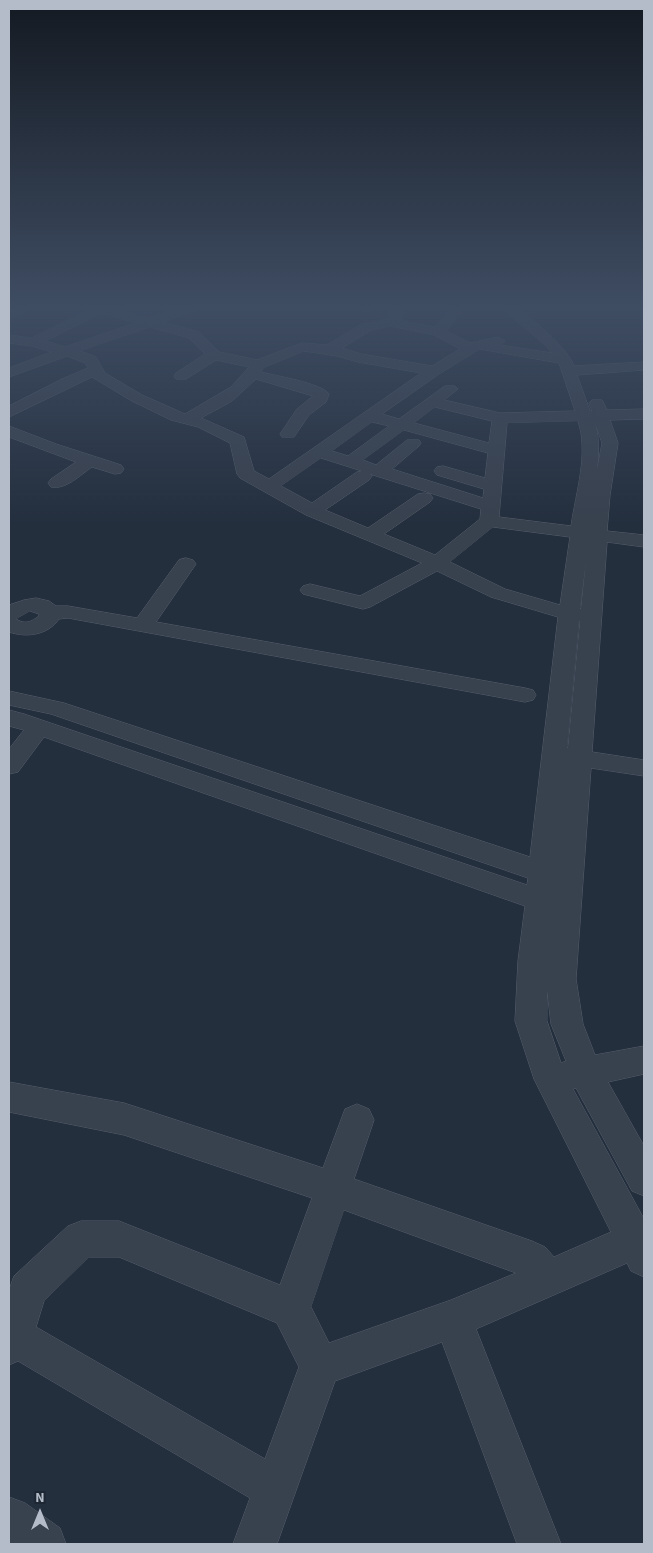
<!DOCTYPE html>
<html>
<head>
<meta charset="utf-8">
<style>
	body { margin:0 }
	#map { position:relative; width:653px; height:1553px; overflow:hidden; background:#242f3e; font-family:"Source Sans 3",sans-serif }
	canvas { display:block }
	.frame { position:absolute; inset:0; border:10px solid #b4bcc9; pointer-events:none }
	.north { position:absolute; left:15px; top:1488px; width:50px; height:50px; -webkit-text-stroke:4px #1d2633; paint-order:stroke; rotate:0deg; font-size:14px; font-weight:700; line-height:20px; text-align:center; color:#b4bcc9 }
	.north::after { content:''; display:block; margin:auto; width:18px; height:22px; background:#b4bcc9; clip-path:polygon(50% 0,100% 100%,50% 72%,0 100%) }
</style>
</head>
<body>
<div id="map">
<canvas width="653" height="1553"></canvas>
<div class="frame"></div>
<div class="north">N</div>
</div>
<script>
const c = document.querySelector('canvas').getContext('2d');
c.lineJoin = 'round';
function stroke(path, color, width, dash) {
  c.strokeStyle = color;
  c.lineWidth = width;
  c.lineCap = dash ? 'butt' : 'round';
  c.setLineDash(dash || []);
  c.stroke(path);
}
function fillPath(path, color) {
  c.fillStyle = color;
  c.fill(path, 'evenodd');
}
const minor = new Path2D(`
	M18 306 25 310 23 313 9 318V309Z
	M98 306H104L148 318 183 306H201L200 309 163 322 199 332 219 352 257 360 302 343 327 345 362 324 377 322 389 317 388 311 394 306H408L402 312V321L435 327 453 306H466L446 331 470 343 498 337 505 341 500 345 552 353 545 345 499 306C503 306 510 305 514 307 529 314 569 350 574 366L644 362V370L577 375 590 411H592L589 403 592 400H602L607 410 644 409V419L610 420 618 443 610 495 607 531 644 535V547L607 542 592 752 644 760V776L591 768 576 979 583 1024 595 1055 644 1046V1074L608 1082 644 1146V1196L632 1191 576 1088 573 1089 644 1219V1277L631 1271 627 1263 476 1329 561 1544H517L442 1342 335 1381 277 1544H233L250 1498 18 1361 9 1365V1290L14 1276 68 1226 81 1221H119L280 1285 312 1198 124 1135 9 1112V1082L124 1103 323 1168 345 1109 357 1104 369 1109 374 1120 354 1179 532 1241 545 1247 554 1257 611 1232 534 1079 515 1021 518 961 525 906 44 737 18 772 9 774V749L24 730 9 726V710L24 714 527 885 528 878 51 714 9 705V691L64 703 530 857 558 617 491 597 437 571 370 607 363 609 303 594 300 590 303 586 310 584 360 596 422 563 306 515 240 478 237 474 230 443 198 427 171 420 132 401 92 377 9 417V406L62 379 88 368 85 363 67 356 9 377V368L52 352 32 346 9 343V335L31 338ZM102 313 135 323 65 347 46 341ZM390 326 434 335 460 349 432 366 361 354 342 348 370 331ZM150 327 189 338 205 354 176 373 174 376 176 379H186L216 360 249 367 231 387 185 414 142 395 105 373 96 357 80 351ZM480 349 559 363 575 411 500 413 444 400 458 389 455 386H445L399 419 382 414 439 374ZM304 351 337 356 358 362 421 373 269 479 254 471 244 437 201 418 232 401 256 379 313 396 297 409 280 434 282 437H294L309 415 326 402 329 394C321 383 276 376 261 372L263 368ZM435 407 492 421 489 443 414 423ZM594 420 602 443 597 470C599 452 600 437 594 420ZM578 421C589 453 576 492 571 526L499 517 507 423ZM372 422 389 426 348 456 332 451ZM404 430 488 453 485 478 443 466 437 467 434 471 437 475 484 489 483 498 392 469 419 446 421 443 419 440H407L376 465 363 460ZM321 458 362 471 357 472 312 503 281 486ZM370 474 481 509 480 519 435 555 384 534 430 502 433 498 430 494 424 493 418 494 368 528 325 510 369 480 372 476ZM493 527 570 537 560 605 505 589 450 562ZM586 561 581 609H580ZM579 621 580 622 568 748H567ZM547 990 551 1024 566 1061 561 1063 547 1021ZM344 1210 516 1273 451 1300 329 1343 311 1307ZM89 1257H119L277 1323 299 1367 265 1459 36 1327 44 1301Z
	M362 306H377L367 312 362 311 361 308Z
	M9 426 56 444 121 465 124 469 121 473 115 474 92 467C80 475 66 490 51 487L48 483 51 479 76 462 9 437Z
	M186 558 193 560 196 564 156 622 525 688 533 690 536 695 533 700 525 702 68 618 59 619C48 635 27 638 9 632V605L24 600 36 598 49 601 56 606H68L137 618 179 560ZM30 611 39 614V616C31 622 25 625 16 619Z
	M9 1497 25 1503 60 1528 66 1544H9Z`);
stroke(minor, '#565f6c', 1);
fillPath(minor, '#38414e');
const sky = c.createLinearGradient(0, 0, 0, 523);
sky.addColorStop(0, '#141a22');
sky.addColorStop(0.59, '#3f4d63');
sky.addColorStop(1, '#3f4d6300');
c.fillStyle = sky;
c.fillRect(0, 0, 653, 523);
</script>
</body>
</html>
